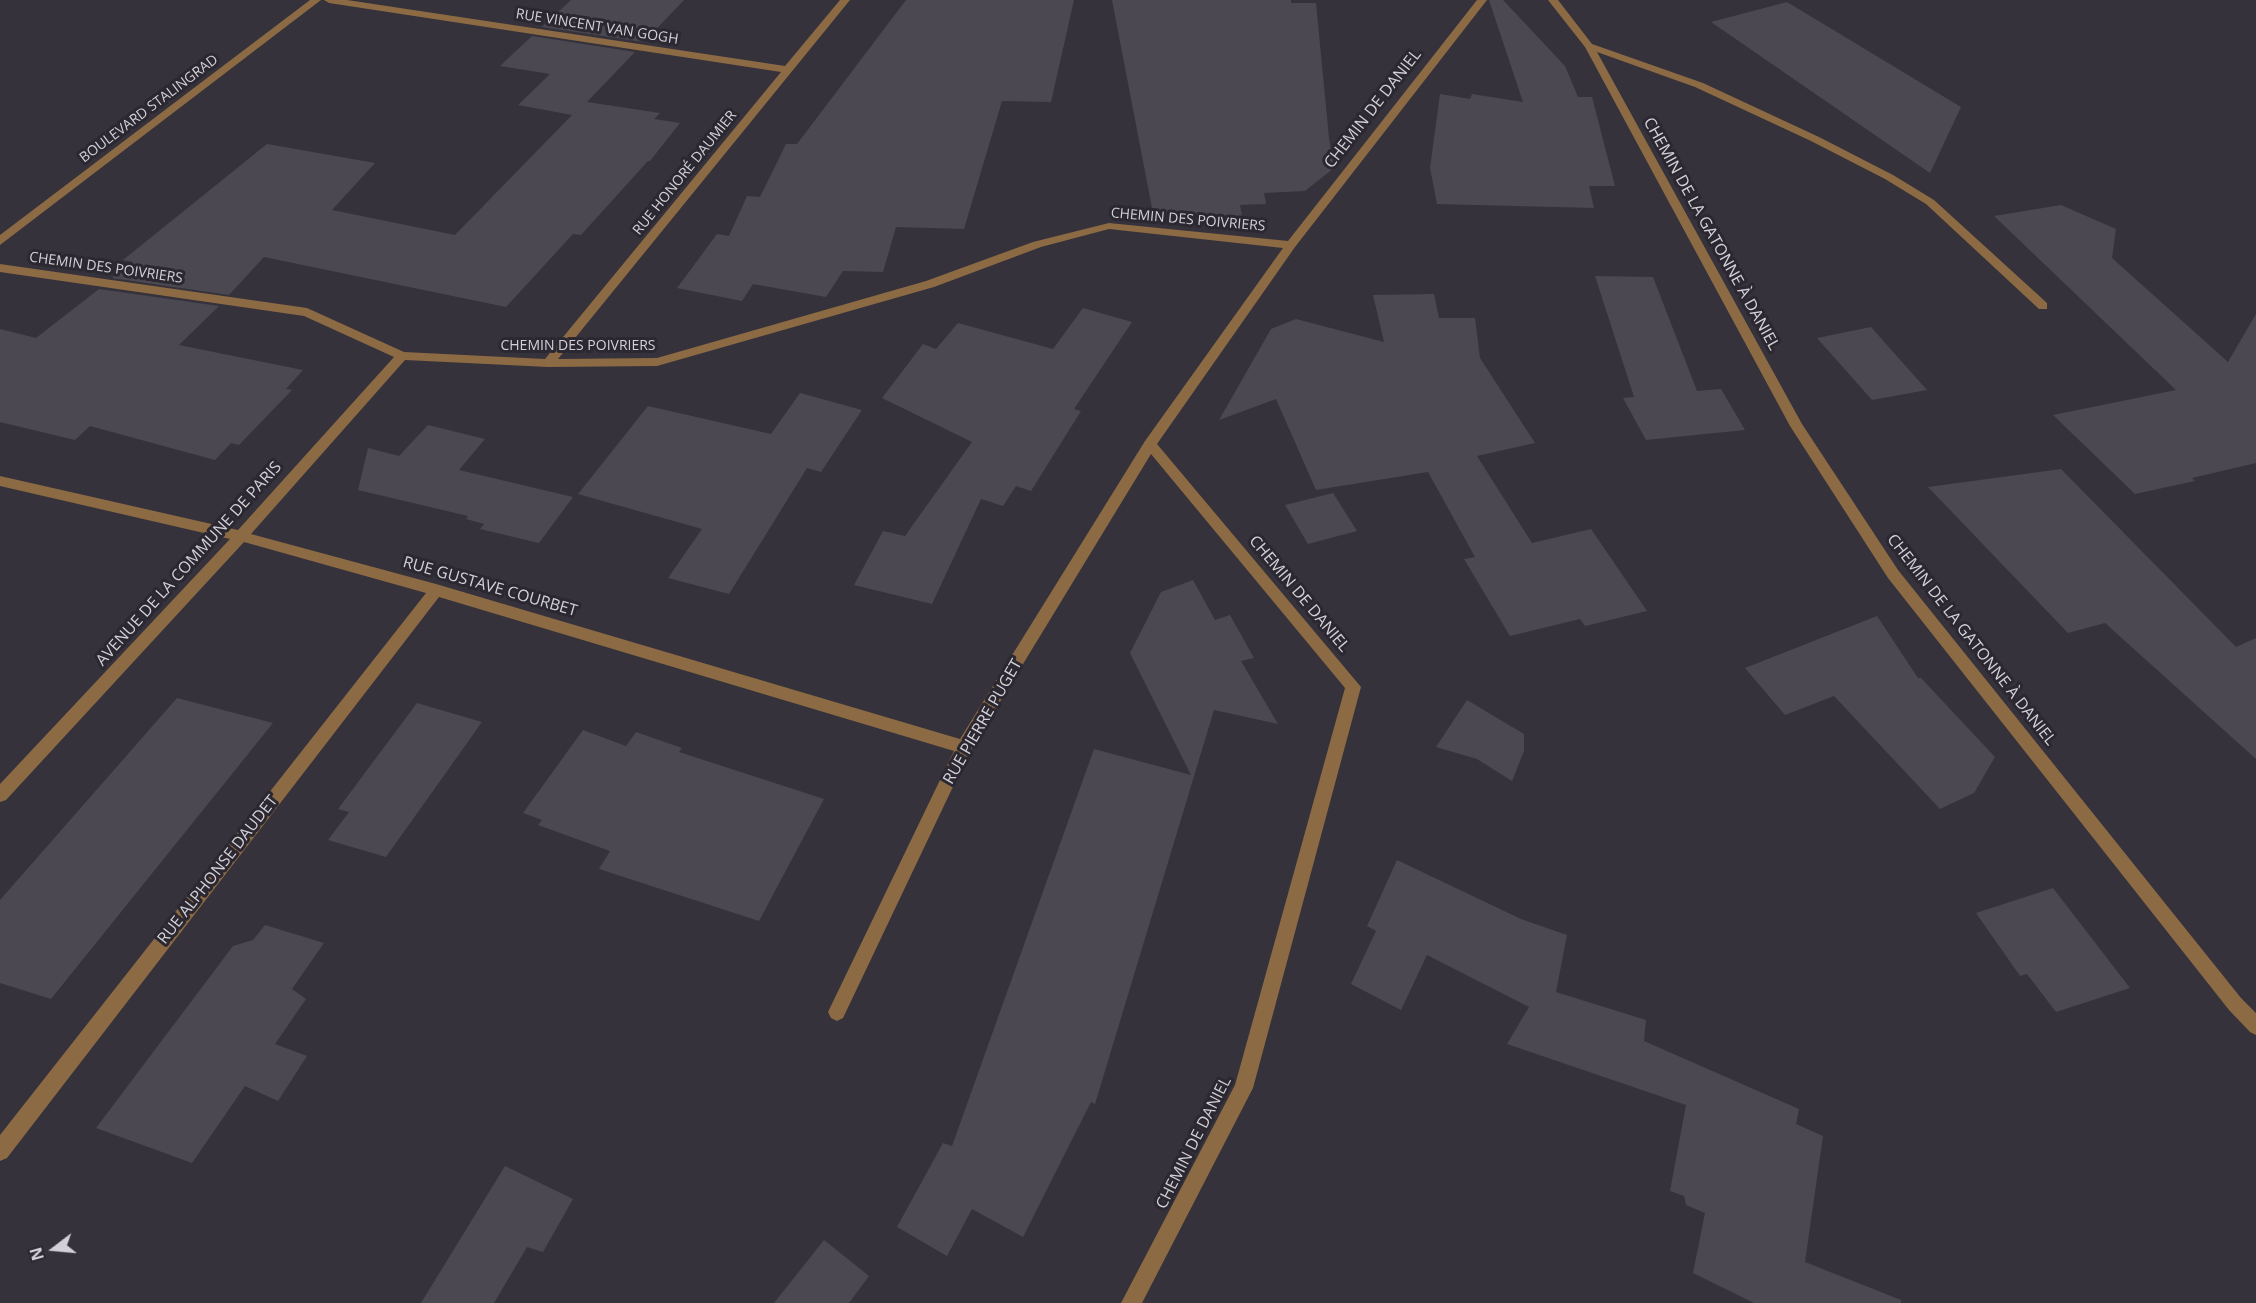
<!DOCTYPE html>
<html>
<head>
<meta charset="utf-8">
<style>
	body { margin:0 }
	#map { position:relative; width:2256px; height:1303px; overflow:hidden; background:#35323b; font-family:"Open Sans",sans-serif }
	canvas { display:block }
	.north { position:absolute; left:24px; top:1219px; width:60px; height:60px; -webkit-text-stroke:4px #2b2831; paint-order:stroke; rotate:254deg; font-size:16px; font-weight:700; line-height:24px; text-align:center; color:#d3d1d7 }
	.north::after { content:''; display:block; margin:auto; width:21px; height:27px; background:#d3d1d7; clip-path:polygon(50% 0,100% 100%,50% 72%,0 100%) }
</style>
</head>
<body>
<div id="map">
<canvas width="2256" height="1303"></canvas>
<div class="north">N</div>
</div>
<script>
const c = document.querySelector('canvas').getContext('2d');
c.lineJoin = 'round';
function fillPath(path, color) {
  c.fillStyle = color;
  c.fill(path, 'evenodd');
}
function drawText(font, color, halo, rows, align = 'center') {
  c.font = font + ' "Open Sans",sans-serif';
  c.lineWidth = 6;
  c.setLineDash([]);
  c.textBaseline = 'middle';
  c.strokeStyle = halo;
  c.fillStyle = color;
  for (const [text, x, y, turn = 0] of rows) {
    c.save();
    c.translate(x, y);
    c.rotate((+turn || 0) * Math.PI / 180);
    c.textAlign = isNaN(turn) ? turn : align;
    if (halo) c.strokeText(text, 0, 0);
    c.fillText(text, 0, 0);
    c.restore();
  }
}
const building = new Path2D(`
	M571 0H684L644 42 542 27Z
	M906 0H1074L1051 102 1002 101 964 229 896 227 883 272 843 271 826 297 753 284 742 301 677 288 717 234 729 236 747 196 760 197 786 144H797Z
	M1112 0H1291V3H1316L1329 138 1334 168 1305 191 1264 193 1266 204 1240 205 1242 216 1153 213Z
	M1489 0H1503L1565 66 1578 97H1592L1615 186H1589L1594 208 1437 204 1430 168 1440 94 1470 99 1472 94 1523 102Z
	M1787 2 1961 107 1930 173 1711 22Z
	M532 36 635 52 587 102 660 113 654 119 680 123 650 161H648L581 235 573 234 506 307 264 257 229 295 112 278 133 262 123 260 267 144 375 163 332 210 455 235 572 115 518 105 550 74 500 66Z
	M2061 205 2116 229 2112 258 2228 362 2256 314V463L2192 478 2195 481 2135 494 2053 415 2176 390 1994 216Z
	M1595 276 1653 277 1697 391 1721 389 1745 430 1646 440 1623 398 1634 397Z
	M99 289 219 306 179 345 303 370 286 389 292 390 239 445 231 443 215 460 90 426 75 440 0 422V329L36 338Z
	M1434 294 1439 318H1475L1480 358 1535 443 1477 456 1532 543 1591 529 1647 611 1585 626 1580 619 1510 636 1464 559 1475 557 1428 472 1316 490 1276 399 1219 420 1271 329 1296 319 1384 342 1373 295Z
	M1083 308 1132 322 1074 409 1081 411 1031 491 1016 486 1003 506 981 499 932 604 854 585 883 531 905 536 972 442 882 398 923 344 936 349 958 323 1053 349Z
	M1871 327 1927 390 1872 400 1817 338Z
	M800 393 862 410 821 472 807 468 729 594 668 578 702 529 578 494 648 406 771 434Z
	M428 425 485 439 459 470 573 497 539 543 480 529 484 524 466 519 468 516 358 490 368 448 399 456Z
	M2061 469 2236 647 2256 638V759L2105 623 2068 633 1928 487Z
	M1333 493 1357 531 1308 544 1285 505Z
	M1193 580 1215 620 1230 615 1254 658 1241 661 1278 724 1214 710 1095 1104 1091 1102 1023 1237 972 1209 947 1256 897 1227 943 1143 952 1146 1094 749 1191 775 1130 653 1161 592Z
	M1877 616 1918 678H1921L1995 757 1974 793 1940 809 1834 696 1785 715 1745 668Z
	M177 698 273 723 51 999 0 983V900Z
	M1467 700 1524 734V751L1512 781 1477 759 1436 747Z
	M417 703 482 722 386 857 328 840 349 812 338 809Z
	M583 730 626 746 636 732 682 748 679 752 824 799 759 921 599 869 610 851 538 825 542 820 523 813Z
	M1397 860 1521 919 1567 935 1556 992 1646 1020 1644 1041 1799 1109 1796 1124 1823 1136 1805 1262 1901 1300V1303H1754L1693 1273 1705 1213 1686 1205 1684 1196 1670 1191 1686 1105 1507 1044 1529 1007 1427 955 1401 1010 1351 984 1376 931 1367 926Z
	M2053 888 2130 988 2056 1012 2027 974 2020 976 1976 913Z
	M265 925 324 943 292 989 306 999 275 1044 307 1056 278 1101 245 1086 192 1163 96 1128 233 946 253 940Z
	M505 1166 573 1199 543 1252 527 1247 494 1303H421Z
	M824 1240 869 1276 849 1303H774Z`);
const minor = new Path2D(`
	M310 0H321L0 245V235Z
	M324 0H347L785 66 840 0H850L558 359 657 358 926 281 1033 242 1109 223 1288 241 1477 0H1487L1295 247 1157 444 1361 687 1253 1088 1142 1303H1121L1235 1085 1345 688 1151 454 970 751 843 1018 837 1021 831 1018 828 1012 954 751 439 597 7 1158 0 1161V1135L426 593 244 542 6 800 0 802V784L230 539 0 486V476L238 530 394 357 304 316 0 272V264L307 308 404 352 545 359 781 72 329 3ZM1109 229 1283 248 1145 441 960 739 436 584 251 534 405 360 548 367 657 366 934 287 1041 247Z
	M1548 0H1558L1592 44 1703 83 1819 137 1893 175 1934 200 2047 303V309H2039L1926 204 1885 179 1811 141 1695 87 1597 52 1802 424 1898 570 2241 998 2256 1013V1035L2250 1032 2229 1010 1888 578 1790 426 1585 47Z`);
const farStreetnames = [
	["RUE VINCENT VAN GOGH",597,27,9],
	["BOULEVARD STALINGRAD",149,109,-37],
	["RUE HONORÉ DAUMIER",685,173,-51],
	["CHEMIN DES POIVRIERS",1188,220,5],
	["CHEMIN DES POIVRIERS",106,268,8],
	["CHEMIN DES POIVRIERS",578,346]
];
const streetNames = [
	["CHEMIN DE DANIEL",1373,109,-52],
	["CHEMIN DE LA GATONNE À DANIEL",1711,234,61],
	["AVENUE DE LA COMMUNE DE PARIS",189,564,-48],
	["RUE GUSTAVE COURBET",490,587,16],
	["CHEMIN DE DANIEL",1299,594,50],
	["CHEMIN DE LA GATONNE À DANIEL",1971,640,52],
	["RUE PIERRE PUGET",983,722,-60],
	["RUE ALPHONSE DAUDET",218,870,-52],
	["CHEMIN DE DANIEL",1194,1143,-63]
];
fillPath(building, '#4c4852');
fillPath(minor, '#8c6a44');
drawText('14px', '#d3d1d7', '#2b2831', farStreetnames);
drawText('16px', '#d3d1d7', '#2b2831', streetNames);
</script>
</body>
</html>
